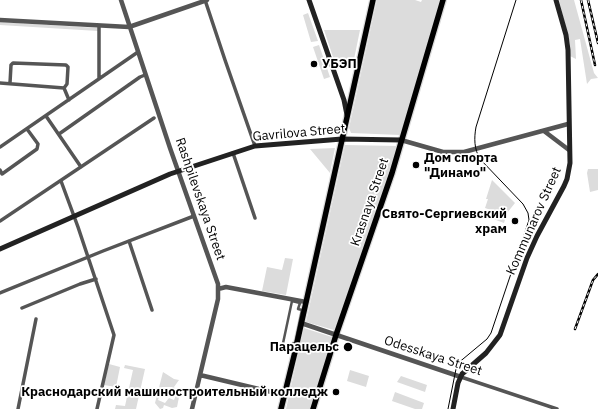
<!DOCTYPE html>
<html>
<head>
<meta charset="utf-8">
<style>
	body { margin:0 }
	canvas { display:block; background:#fff }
</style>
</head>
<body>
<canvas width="598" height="409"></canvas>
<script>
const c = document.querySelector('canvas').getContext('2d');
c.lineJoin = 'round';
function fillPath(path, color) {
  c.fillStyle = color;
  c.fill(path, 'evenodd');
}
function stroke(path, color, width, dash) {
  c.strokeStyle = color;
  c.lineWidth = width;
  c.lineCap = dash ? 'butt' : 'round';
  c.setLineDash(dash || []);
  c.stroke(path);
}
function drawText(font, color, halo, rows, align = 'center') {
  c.font = font + ' "IBM Plex Sans",sans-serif';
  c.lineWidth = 3.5;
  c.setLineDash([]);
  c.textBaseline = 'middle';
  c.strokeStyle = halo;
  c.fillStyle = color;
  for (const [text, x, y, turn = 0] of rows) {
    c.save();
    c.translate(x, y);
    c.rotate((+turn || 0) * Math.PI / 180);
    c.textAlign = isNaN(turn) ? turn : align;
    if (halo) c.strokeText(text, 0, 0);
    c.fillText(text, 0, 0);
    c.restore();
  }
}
const green = new Path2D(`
	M377 0H415L421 2 422 0H440L400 135 351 133 349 128Z
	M559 0H574L594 73 598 78 591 79 587 84 580 39 575 40 576 59 570 56V44Z
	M308 13 318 41 311 42 303 15Z
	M0 22 98 28V31L0 25Z
	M324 30H360L352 69H337Z
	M319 45 330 77 324 79 313 47Z
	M345 145 398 146 334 330 306 322Z
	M335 148 330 173 310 149Z
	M588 169H598V190L590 192 587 173Z
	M492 180 515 203 507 213 504 223 488 217 491 210 485 208 488 199H486Z
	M285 258 293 259 286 295 262 291 267 267 282 270Z
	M304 328 332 337 310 409H286Z
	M109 364 120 367 116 387 104 385Z
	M125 365 145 369 136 409H115L116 405 125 406 133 370 124 368Z
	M350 370 369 376 366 387 347 381Z
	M163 372 174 379 179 380 174 387 175 389 173 390 172 387H162L158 400 165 403 169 398 174 400 178 390 180 392 177 407 172 408 164 405 163 408 160 409 155 403Z
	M401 376 427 385 425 392 397 382Z
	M395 392 424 403 422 409H415L392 401Z`);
const pedestrian = new Path2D(`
	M292 301 300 303 298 309 302 310 295 344 293 343 291 350 282 348Z`);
const minor = new Path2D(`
	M205 0 225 60 255 146
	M99 26V78
	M0 83 64 88 69 100
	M10 83 11 65 13 63 66 65 68 67 67 84 64 88
	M46 116 81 167
	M59 134 140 77 145 75
	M0 147 138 52
	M233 153 255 218
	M0 170 2 174 37 149 38 144 27 129
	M61 181 78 227 114 335 97 409
	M0 221 154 118
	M129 241 152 310
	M0 293 103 251 194 216
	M22 308 80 284 96 279
	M461 377 557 409
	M18 409 36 319`);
const tertiary = new Path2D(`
	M121 0 170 148 218 284V299L192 409
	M0 20 129 27 207 0
	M544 131 569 150
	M401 140 443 152H464L568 124
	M218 289 226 287 306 302
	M301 323 461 377
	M200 375 284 395`);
const secondary = new Path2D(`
	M309 0 344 100 347 115
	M0 249 170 174 255 146 342 139 401 140
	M453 409 458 383 462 374 486 353 500 335 527 258 537 236 564 186 567 179 570 163 568 50 566 35 556 0`);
const primary = new Path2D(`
	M281 409 295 352 373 0
	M313 409 336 335 392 173 443 0`);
const tram = new Path2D(`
	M448 409 457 364 487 339 491 333 529 220 528 213 523 204 480 159C474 149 474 138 476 127L516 0`);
const rail = new Path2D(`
	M581 0 595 65
	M588 0 598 43
	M575 329 593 280 598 274`);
const markers = [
	[314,64,4,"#000"],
	[416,165,4,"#000"],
	[515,221,4,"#000"],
	[348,347,5,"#000"],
	[336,392,4,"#000"]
];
const poiNames = [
	["УБЭП",322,64,"left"],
	["Дом спорта",424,158,"left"],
	["\"Динамо\"",424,173,"left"],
	["Свято-Сергиевский",507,214],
	["храм",507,229],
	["Парацельс",339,347],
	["Краснодарский машиностроительный колледж",328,392]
];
const streetNames = [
	["Gavrilova Street",299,133,-5],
	["Rashpilevskaya Street",200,199,71],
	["Krasnaya Street",370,202,-71],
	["Kommunarov Street",534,221,-66],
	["Odesskaya Street",433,356,18]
];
fillPath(green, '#dcdcdc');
stroke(primary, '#dbdbdb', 8);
stroke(pedestrian, '#555', 2.5);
stroke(minor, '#555', 3.5);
stroke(tertiary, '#555', 4.5);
stroke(secondary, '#222', 5);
stroke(primary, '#000', 5.5);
stroke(tram, '#000', 1);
stroke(rail, '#000', 2.5);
stroke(rail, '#fff', 1, [3]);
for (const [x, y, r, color] of markers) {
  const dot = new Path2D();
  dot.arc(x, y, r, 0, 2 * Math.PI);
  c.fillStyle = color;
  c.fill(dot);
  stroke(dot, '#fff', 1.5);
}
drawText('bold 13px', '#000', '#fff', poiNames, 'right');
drawText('13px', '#000', '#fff', streetNames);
</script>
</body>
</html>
